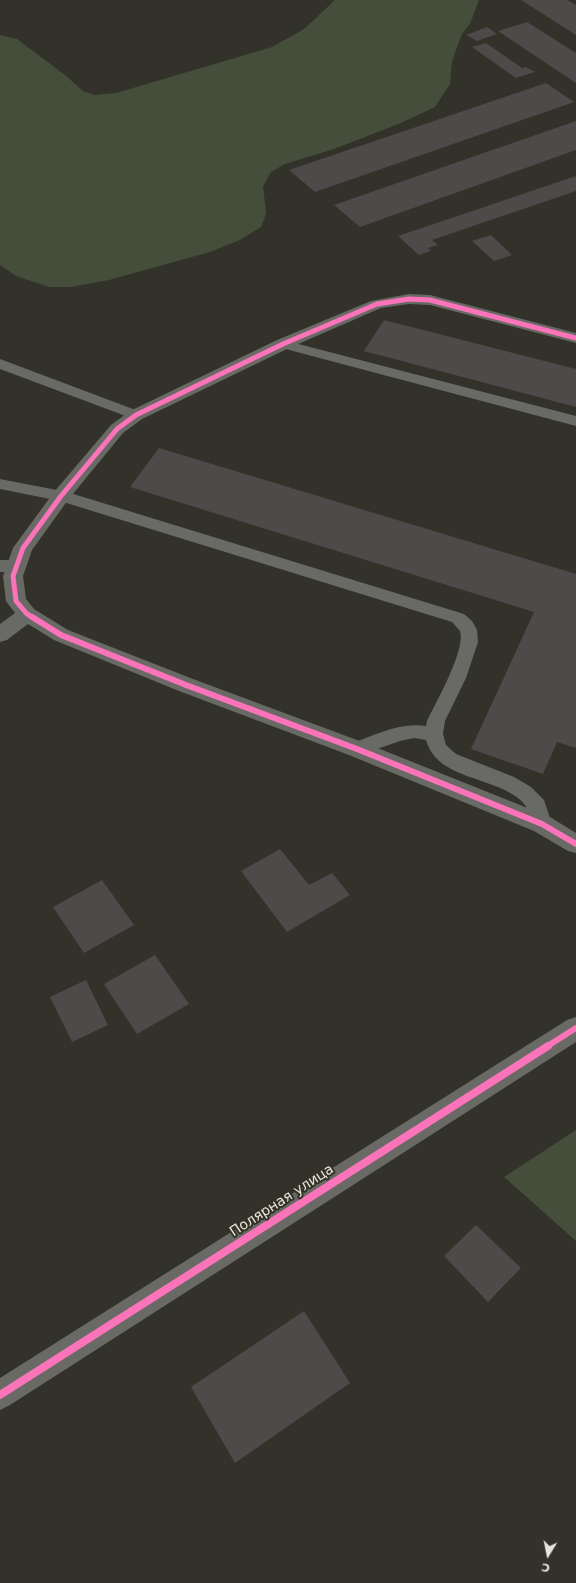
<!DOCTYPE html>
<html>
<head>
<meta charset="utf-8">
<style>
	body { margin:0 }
	#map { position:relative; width:576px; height:1583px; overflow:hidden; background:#32312a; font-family:"DejaVu Sans",sans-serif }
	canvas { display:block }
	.north { position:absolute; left:528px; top:1535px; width:40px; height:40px; -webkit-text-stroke:3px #353327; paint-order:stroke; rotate:190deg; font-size:11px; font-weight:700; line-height:16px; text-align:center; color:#e7e5de }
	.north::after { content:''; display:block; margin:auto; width:14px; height:18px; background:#e7e5de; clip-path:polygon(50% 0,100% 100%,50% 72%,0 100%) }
</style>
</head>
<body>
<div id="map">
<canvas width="576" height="1583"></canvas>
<div class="north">С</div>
</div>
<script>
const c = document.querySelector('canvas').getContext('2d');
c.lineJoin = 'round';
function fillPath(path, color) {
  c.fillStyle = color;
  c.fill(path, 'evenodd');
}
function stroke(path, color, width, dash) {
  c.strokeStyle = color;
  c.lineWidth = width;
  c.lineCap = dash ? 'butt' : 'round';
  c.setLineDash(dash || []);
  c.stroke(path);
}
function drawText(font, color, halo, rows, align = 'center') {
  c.font = font + ' "DejaVu Sans",sans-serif';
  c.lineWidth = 4;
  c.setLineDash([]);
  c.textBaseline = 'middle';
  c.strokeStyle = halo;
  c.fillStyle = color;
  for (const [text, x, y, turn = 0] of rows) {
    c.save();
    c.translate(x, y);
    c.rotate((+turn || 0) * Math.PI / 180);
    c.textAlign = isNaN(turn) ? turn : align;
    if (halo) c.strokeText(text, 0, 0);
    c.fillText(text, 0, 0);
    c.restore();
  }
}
const green = new Path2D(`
	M335 0H479L470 24 462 34 452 61 450 84 435 107 401 123 334 149 285 164 271 172 263 187 266 212 264 220 261 227 240 240 210 252 163 265 109 280 71 287H49L16 276 0 265V35L17 39 65 75 83 91 94 95 116 93 272 47 304 29Z
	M576 1130V1241L504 1177Z`);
const building = new Path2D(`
	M521 0H567L576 5V35Z
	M527 22 576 53V83L498 31Z
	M487 27 497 34 477 41 466 35Z
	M486 43 522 68 526 67 535 72 516 78 472 47Z
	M546 83 574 102 315 192 289 170Z
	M576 121V150L360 227 334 205Z
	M576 176V191L432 240 438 245 428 248 431 251 419 255 398 236Z
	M491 235 512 255 494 261 472 241Z
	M384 320 576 369V407L364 351Z
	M159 448 576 574V748L557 742 543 774 471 749 534 612 130 487Z
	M280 849 309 885 332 873 350 895 287 932 241 871Z
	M102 880 134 925 84 953 53 907Z
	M155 955 189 1004 137 1034 104 984Z
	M86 980 108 1025 72 1042 50 997Z
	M476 1225 521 1268 488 1302 444 1256Z
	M304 1311 350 1383 235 1463 191 1387Z`);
const service = new Path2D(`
	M283 340 576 416V426L278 347 276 344 278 341Z
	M0 359 141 412 144 415 141 418 136 420 131 418 0 369Z
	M0 479 67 492 464 614 472 621 477 630 478 642 466 678 445 721 443 734 446 745 456 754 514 777 531 787 544 800 552 824 549 830 542 832 535 830C529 817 530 807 518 798 490 776 437 779 426 740L414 738 400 741 357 756 350 754 348 749 350 744C375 735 400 722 426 726L427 721C436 702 466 650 460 631L452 622 60 501 0 489Z
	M0 560H17L23 562 25 566 23 570 17 572H0Z`);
const minor = new Path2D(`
	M409 294 430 295 576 333V343L430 305 409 304 381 308 289 348 142 419 123 433 68 500 32 550 23 576 26 599 34 609 68 630 193 679 365 743 550 817 576 833V853L568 851 534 831 349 755 179 691 54 640 28 624 7 640 0 642V624L15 613 6 601 3 576 13 548 54 492 111 425 130 411 277 340 371 301Z`);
const tertiary = new Path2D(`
	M576 1017V1042L10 1405 0 1410V1378L567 1020Z`);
const cyclewayFar2 = new Path2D(`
	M34 618 27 614 16 601 13 576 23 548 61 496 117 429 136 415 283 344 377 304 409 299 430 300 576 338`);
const cyclewayFar1 = new Path2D(`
	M32 617 61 635 186 685 357 749 542 824 576 844
	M546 1047 576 1028`);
const cycleway = new Path2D(`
	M0 1395 548 1046`);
const nearStreetnames = [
	["Полярная улица",282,1201,-33]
];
fillPath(green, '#454e3a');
fillPath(building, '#4e4a4a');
fillPath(service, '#696965');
fillPath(minor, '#696965');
fillPath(tertiary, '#696965');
stroke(cyclewayFar2, '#fb73b8', 5);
stroke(cyclewayFar1, '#fb73b8', 6);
stroke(cycleway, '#fb73b8', 8);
drawText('14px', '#e7e5de', '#353327', nearStreetnames);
</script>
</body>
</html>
